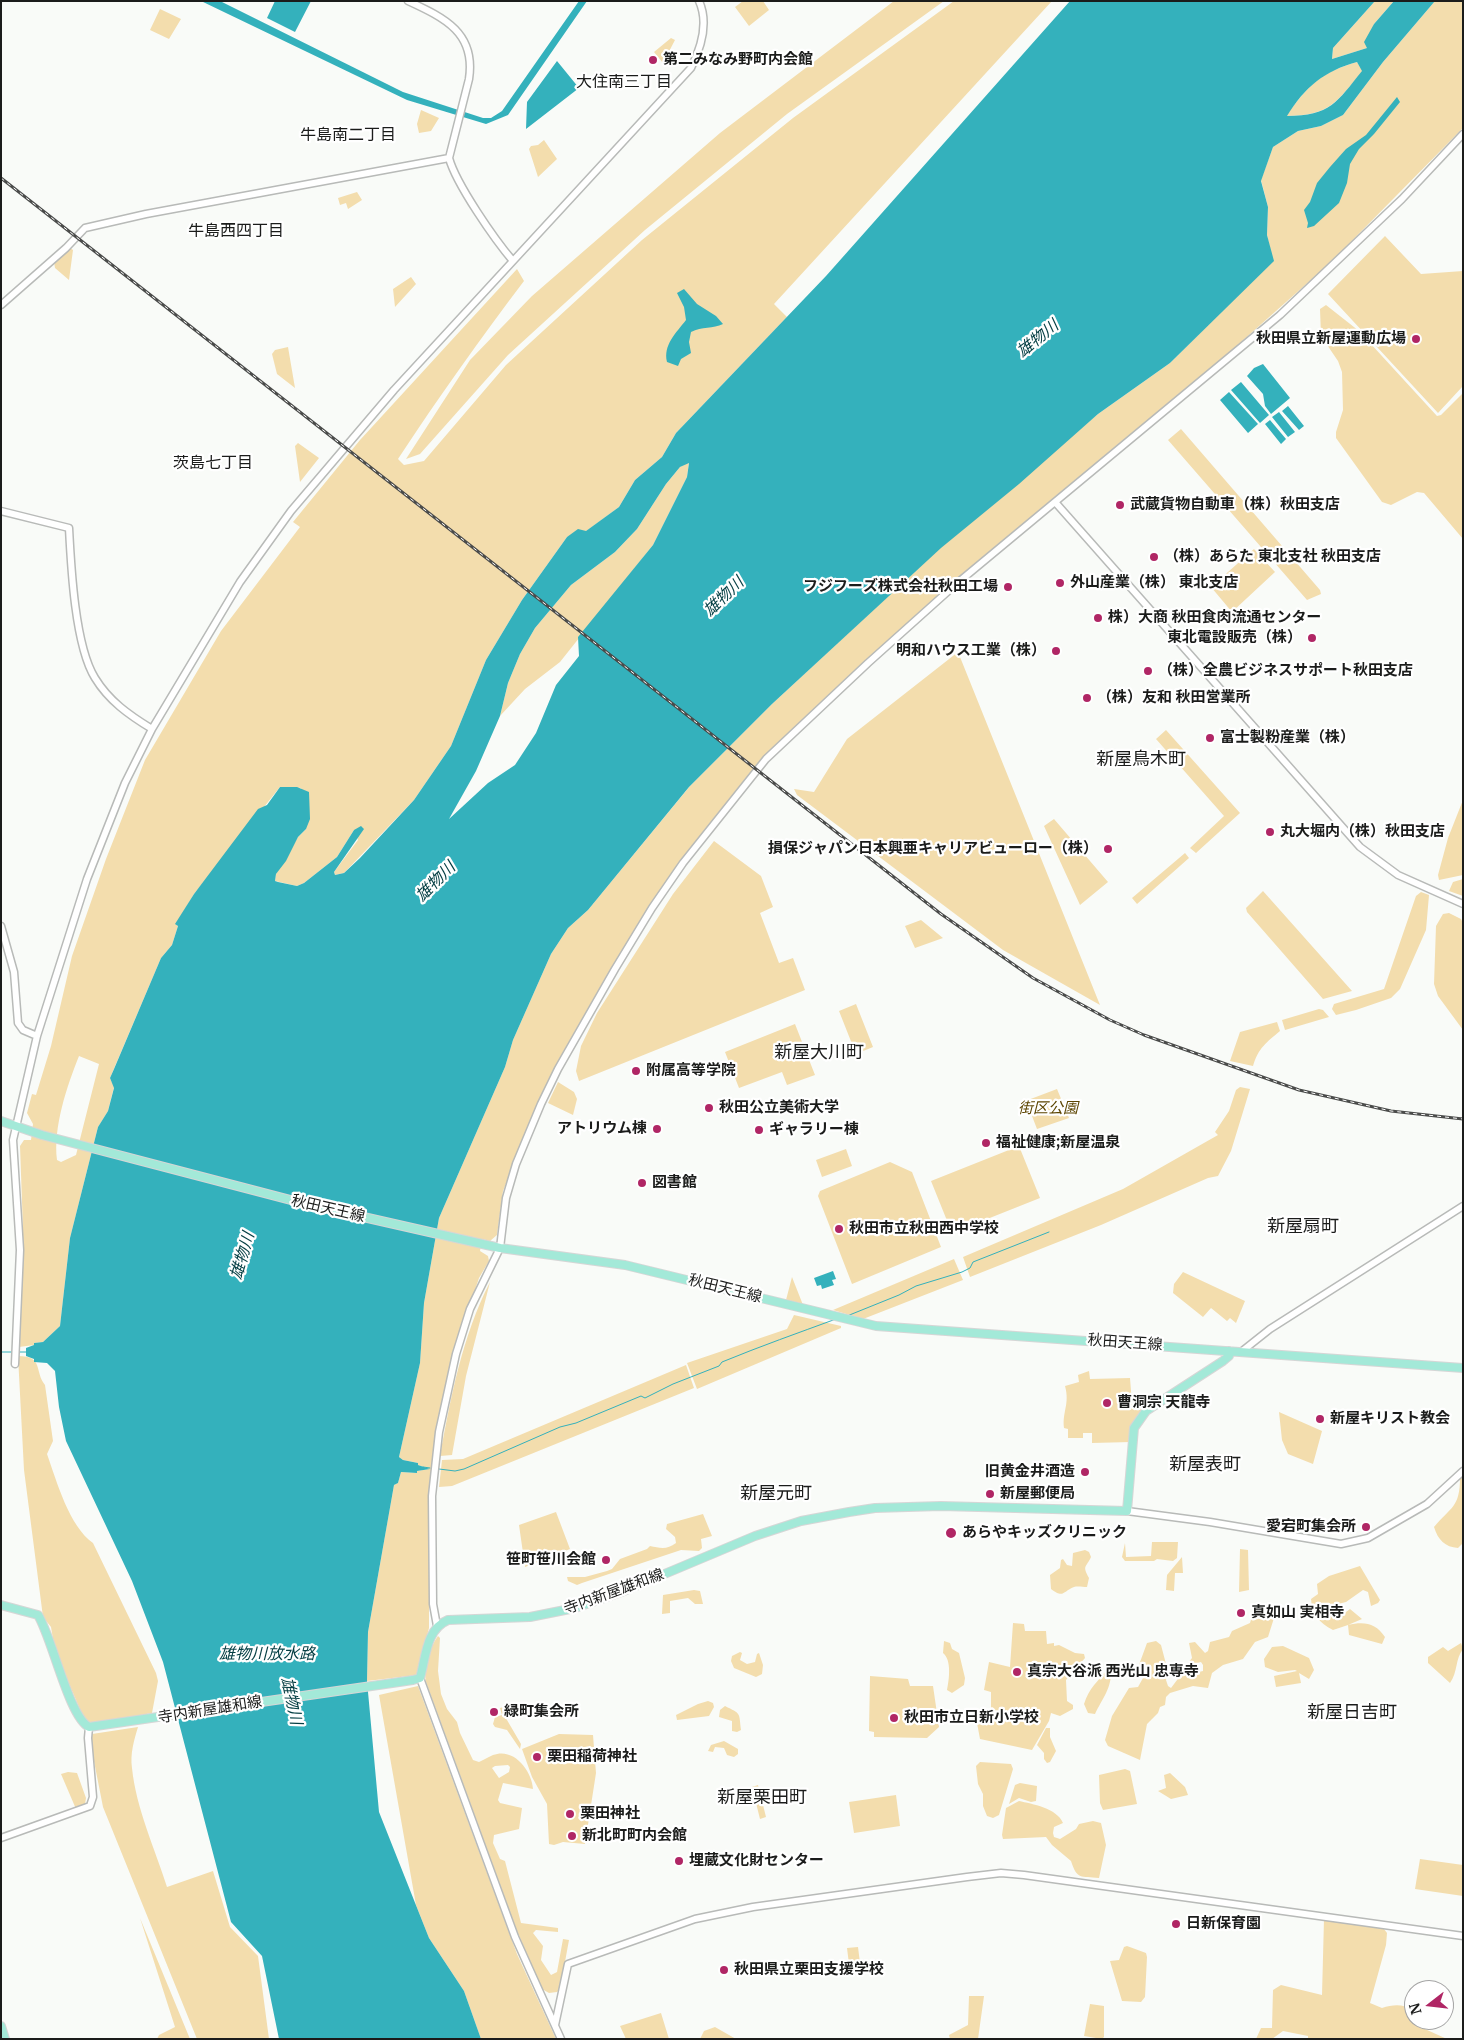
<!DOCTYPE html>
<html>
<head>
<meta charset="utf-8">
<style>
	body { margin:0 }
	#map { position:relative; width:1464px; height:2040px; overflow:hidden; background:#f9fbf8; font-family:Merriweather,serif }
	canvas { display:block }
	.frame { position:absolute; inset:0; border:2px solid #1b1c1b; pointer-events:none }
	.north { position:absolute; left:1404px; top:1980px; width:50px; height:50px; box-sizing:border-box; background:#fff; border:1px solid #a4a4a4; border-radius:50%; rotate:254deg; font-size:14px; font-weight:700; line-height:20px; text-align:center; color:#1b1c1b }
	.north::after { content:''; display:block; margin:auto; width:18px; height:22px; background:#b02665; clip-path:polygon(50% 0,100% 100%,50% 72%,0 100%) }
</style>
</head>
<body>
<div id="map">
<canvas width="1464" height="2040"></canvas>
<div class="frame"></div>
<div class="north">N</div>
</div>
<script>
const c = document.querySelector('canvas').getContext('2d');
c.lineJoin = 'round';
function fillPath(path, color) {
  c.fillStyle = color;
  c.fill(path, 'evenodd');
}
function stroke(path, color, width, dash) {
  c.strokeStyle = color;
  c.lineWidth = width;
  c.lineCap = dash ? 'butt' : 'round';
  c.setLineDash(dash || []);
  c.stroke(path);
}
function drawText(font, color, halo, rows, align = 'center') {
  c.font = font + ' Merriweather,"Noto Sans JP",serif';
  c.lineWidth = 4.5;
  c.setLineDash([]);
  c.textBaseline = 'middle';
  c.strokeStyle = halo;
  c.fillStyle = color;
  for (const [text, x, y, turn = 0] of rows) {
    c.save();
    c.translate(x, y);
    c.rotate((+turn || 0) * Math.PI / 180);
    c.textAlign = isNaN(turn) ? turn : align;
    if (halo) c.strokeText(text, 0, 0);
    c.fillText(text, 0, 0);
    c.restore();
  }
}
const green = new Path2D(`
	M743 1H763L769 10 749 26 735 7Z
	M894 1H944L787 114 645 230 508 355 420 454 406 459 470 360 532 296 720 133Z
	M954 1H1052L774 304 787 317 676 433 662 457 635 480 619 507 585 532 567 537 522 600 486 660 451 746 414 800 344 873 335 875 334 872 358 840 354 830 337 857 304 883 297 886 275 881 276 874 298 837 306 829 301 788 280 787 194 894 176 924 178 926 172 945 161 958 110 1078 114 1087 108 1111 98 1127 70 1238 60 1326 43 1342 34 1343V1345L19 1347 23 1230 20 1146 24 1140H31L33 1124 27 1113 32 1094 36 1095 51 1046 72 956 106 859 145 760 221 631 300 527 293 522 360 440 517 269 524 281C480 339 438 398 398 459L404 465 424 461 506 365 642 240 793 118ZM79 1056 99 1064 76 1155 61 1162 57 1160C53 1127 67 1086 79 1056Z
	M1375 1H1394L1374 24 1367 48 1332 59 1333 48Z
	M1435 1H1463V128L1330 263 1222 359 1010 535 898 632 764 759 708 826 672 875 640 922 573 1035 542 1093 503 1191 497 1235 490 1241 482 1239 480 1251 488 1256 489 1261 479 1278 455 1350 429 1495V1628L417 1675 367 1681 368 1632 394 1485 398 1483 401 1472 417 1473V1471L429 1469 418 1465V1463L403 1460 399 1457 420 1363 424 1303 439 1218 505 1067 513 1040 551 954 568 928 588 910 690 786 772 704 940 548 1098 414 1170 363 1273 261 1267 235 1268 207 1261 180 1273 147 1298 131 1321 126 1343 115 1383 62Z
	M160 9 181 19 169 39 150 30Z
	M671 38 675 40 663 63 654 52Z
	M1357 62 1363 71C1336 102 1330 116 1286 116 1309 85 1319 73 1357 62Z
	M421 110 439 118 431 131 419 133 417 124Z
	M544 140 557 159 538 177 529 149 531 146 538 145Z
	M357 192 362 200 348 209 346 203 340 205 338 198Z
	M1385 236 1421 274 1463 271V386L1438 413 1328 294Z
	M70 248 73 250 69 280 55 268 54 262Z
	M411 277 416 284 395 307 393 289Z
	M1326 305 1359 331 1437 416 1441 415 1463 393V539L1424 493 1417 492 1391 505 1382 502 1336 438V432L1343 410 1342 372 1338 361 1321 336 1320 309Z
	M288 347 295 388 277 374 272 354 275 350Z
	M1181 429 1320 590 1321 594 1307 600 1168 440Z
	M298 443 319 458 300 482 295 446Z
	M689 462 687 477 653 545 560 662 525 689 500 716 508 683 520 654 535 628 571 585 615 552 637 529 666 484 680 467Z
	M1254 549 1275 572 1232 612 1211 587Z
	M958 652 1100 1005 1003 950 797 795 794 789 814 792 847 739Z
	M1166 730 1240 813 1196 853 1190 848 1224 816 1156 739Z
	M1463 800V875L1439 880 1438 875 1448 838Z
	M1054 819 1108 882 1080 905 1044 826Z
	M714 841 761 876 773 907 760 913 779 963 793 958 805 990 579 1081 576 1071 581 1046 597 1013 673 894Z
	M1185 853 1189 858 1137 904 1132 898Z
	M1463 879V896L1449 891 1453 882Z
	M1263 891 1352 991 1323 999 1247 912 1246 908Z
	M1421 892 1429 895 1426 930 1400 989 1391 998 1356 1010 1336 1015 1332 1009 1334 1004 1384 989 1416 896Z
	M1449 913 1461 919 1463 923V1030L1438 996 1434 984 1436 926 1443 914Z
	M921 920 943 938 915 948 905 926Z
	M856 1004 873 1047 856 1054 839 1011Z
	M1319 1009 1323 1010 1329 1017 1285 1030 1282 1020Z
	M1277 1022 1280 1031C1267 1042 1258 1048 1253 1066L1230 1061 1240 1032Z
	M795 1024 815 1075 787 1085 782 1072 739 1088 725 1052Z
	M558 1082 574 1092 577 1099 573 1115 548 1103Z
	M1240 1087 1250 1089 1231 1151 1218 1176 1208 1178 1101 1225 970 1277 963 1257 1123 1189 1218 1135 1215 1132 1229 1111 1236 1090Z
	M1057 1089 1069 1118 1037 1129 1027 1103 1028 1100Z
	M1019 1146 1040 1198 952 1233 931 1181Z
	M846 1149 852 1166 822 1177 816 1160Z
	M890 1162 912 1172 941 1247 852 1284 818 1196 820 1191Z
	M954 1259 963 1280 863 1319 833 1310Z
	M1183 1272 1245 1301 1236 1323 1230 1318 1227 1321 1211 1308 1203 1317 1173 1293 1174 1284Z
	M792 1277 803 1305 786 1300Z
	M490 1282 466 1376 452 1455 440 1456C451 1396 462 1337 490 1282Z
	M794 1315 841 1326V1328L697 1389 687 1363 787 1329Z
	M18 1356C44 1356 34 1371 45 1385L53 1441 47 1454C57 1482 69 1526 93 1543L156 1673 158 1681 152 1713 91 1724 85 1721 55 1651 51 1627 43 1617 24 1470Z
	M686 1365 694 1388 452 1486 439 1487 442 1460 463 1459Z
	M1089 1371 1090 1379 1130 1378 1132 1404 1140 1403 1142 1412 1134 1420 1131 1442 1092 1443V1433H1083V1438H1068V1429L1064 1428C1062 1412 1070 1404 1065 1386L1079 1382 1078 1375Z
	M1279 1412 1322 1431 1313 1464 1288 1454 1282 1440Z
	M1463 1475V1543L1458 1548C1445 1547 1438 1540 1434 1527 1451 1507 1460 1507 1460 1478Z
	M556 1512 570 1549 525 1567 519 1525Z
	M703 1514 712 1536 701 1539 702 1548 699 1551 681 1550 582 1583 577 1585 568 1581 567 1577H585L607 1571 612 1569 620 1559 647 1549 650 1546C660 1548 667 1550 676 1543L675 1537 666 1529 667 1524Z
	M1152 1542H1178L1177 1558 1173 1561 1157 1559 1154 1561H1125L1122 1557 1125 1543 1126 1557 1151 1556Z
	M1240 1549 1248 1550 1249 1590 1239 1592Z
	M1085 1550 1089 1552 1091 1557C1086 1568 1082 1565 1089 1578L1087 1587C1083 1587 1077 1586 1074 1587 1063 1591 1064 1599 1051 1589L1050 1575 1060 1568 1061 1560 1063 1559 1067 1565 1072 1566 1073 1553Z
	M1182 1557 1183 1573H1175L1174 1591 1166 1590 1167 1575Z
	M1360 1566 1380 1600 1378 1603 1371 1606 1368 1592 1363 1590 1346 1602 1334 1605 1332 1612 1335 1616 1342 1615 1350 1609 1362 1619 1348 1625C1364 1621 1376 1623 1385 1637L1382 1644 1349 1635 1348 1625 1333 1630C1319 1623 1312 1614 1311 1599L1318 1594 1317 1584 1329 1576Z
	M694 1590 700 1591 703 1604H695L688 1598 670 1601V1613L662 1614 663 1595Z
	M1254 1610 1258 1611 1260 1615 1274 1618 1268 1637 1255 1642 1243 1659 1223 1665 1212 1673 1208 1688 1193 1686 1170 1693 1166 1697 1165 1705 1160 1707 1158 1713 1147 1724 1140 1760 1108 1746 1105 1740 1112 1716 1129 1688 1138 1687 1143 1678 1136 1673 1147 1643 1156 1641 1161 1645 1166 1664 1188 1663 1192 1658 1189 1643 1195 1642 1205 1653 1208 1651 1210 1642 1229 1637 1232 1631 1250 1623ZM1201 1662 1203 1665V1671L1180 1676 1171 1688 1168 1686 1166 1680 1168 1672 1176 1668Z
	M1013 1623 1024 1624 1025 1631H1046L1047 1644 1054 1643V1646L1059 1645 1075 1653 1084 1654 1085 1658 1066 1680 1067 1701 1073 1705V1709L1060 1716 1051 1713 1049 1721 1032 1750 980 1739 977 1723 988 1718 991 1710V1692L984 1690 989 1662 1010 1667Z
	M438 1636 440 1638 438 1671 441 1694 447 1709 457 1722 460 1733 473 1760 479 1762C484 1760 488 1757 493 1755 514 1747 532 1771 533 1789L503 1783 498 1800 500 1803 522 1808 519 1829 494 1835 493 1843 500 1859 505 1861 521 1923 558 1928V1932L536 1930 533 1933 543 1946 541 1960 551 1975 557 1972 563 1939 569 1940 560 1989 557 1992 549 1993 542 1989 517 1931 426 1682C423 1669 430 1647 438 1636ZM508 1765 510 1767 509 1772 499 1778 492 1768 495 1766Z
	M944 1641 950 1643 952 1649 959 1653 965 1678 964 1685 952 1693 947 1690C949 1680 952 1660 943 1653Z
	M1461 1643 1463 1649C1455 1659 1458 1672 1450 1683L1428 1663V1657L1443 1647 1448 1651Z
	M1283 1646 1309 1658 1314 1670 1309 1679 1299 1673 1301 1683 1276 1687 1274 1676 1297 1671 1295 1670 1278 1672 1265 1667 1264 1659 1272 1647Z
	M740 1652 742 1653 740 1660 747 1664 755 1662 757 1654 759 1653 763 1665 762 1674 756 1677 734 1668 731 1661 732 1656Z
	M1108 1669 1111 1670C1112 1688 1102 1699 1095 1714L1088 1713 1084 1704C1089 1688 1098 1681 1108 1669Z
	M870 1676 908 1679 910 1686H933L939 1727 927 1738 874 1737V1732L869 1731Z
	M418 1686 517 1954 556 2039H481L464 1991 429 1938 416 1905 379 1695Z
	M708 1701 713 1703 714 1707 709 1716 677 1720 676 1715 698 1704Z
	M725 1706C741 1714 739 1712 741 1730L737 1732 732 1731V1721L719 1717 720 1710Z
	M504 1707 507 1720 521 1744 520 1749 507 1730 495 1727 493 1724 495 1717 502 1715 500 1708Z
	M138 1727C134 1740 130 1754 132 1768 136 1808 155 1849 167 1887L213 1871 230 1927 258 1956 269 2039H197L103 1807 91 1746 92 1734Z
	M1046 1728H1050V1737L1056 1751 1050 1762 1047 1763 1044 1759V1753L1037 1745Z
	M559 1734 593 1735 596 1773 585 1844 563 1842 554 1845 549 1844 547 1804 532 1777 522 1749Z
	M724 1741 738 1749V1754L734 1757 727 1755 724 1748 715 1747 713 1752 708 1751 711 1745Z
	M980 1762 1011 1764 1013 1769 999 1815 993 1818 987 1816 983 1806V1794L978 1784 976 1766Z
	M1125 1769 1130 1771 1137 1804 1103 1810 1100 1803 1099 1775Z
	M68 1772 77 1773 86 1798 85 1804 76 1809 61 1774Z
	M1170 1773 1185 1787 1188 1795 1171 1799 1158 1791 1166 1788 1164 1775Z
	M1020 1783 1037 1786 1036 1801 1031 1802 1019 1798 1009 1804 1015 1785Z
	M758 1785 766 1817 760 1819 752 1787Z
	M896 1795 900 1826 854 1833 849 1802Z
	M1019 1801C1032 1804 1057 1808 1063 1823L1054 1827 1053 1833 1054 1837 1060 1839 1076 1829 1079 1824 1093 1821 1101 1823 1106 1845 1099 1878C1081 1876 1077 1880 1071 1861L1052 1845 1046 1837 1003 1839 1002 1835 1006 1808Z
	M1420 1859 1463 1865V1896L1415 1889Z
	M140 1918 190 2039H157L159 2035 175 2027Z
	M1324 1919 1384 1929 1387 1933 1386 1945 1370 2003 1382 2008C1394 2004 1403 2004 1414 2010L1416 2025 1447 2039H1308V2036L1283 2031 1272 2039H1256L1261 2028H1272L1273 1990 1281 1985 1322 1995Z
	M1127 1946 1146 1953 1147 1957 1145 1997 1141 2002 1122 2001 1110 1961 1119 1960 1124 1947Z
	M858 1947 861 1971 850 1972 847 1948Z
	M969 1996H984L978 2039H950L949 2035 968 2025Z
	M1090 2004 1104 2006V2037L1102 2039 1084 2036Z
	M661 2013 669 2039H626L620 2026Z
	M715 2027 736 2039H700L704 2031Z`);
const water = new Path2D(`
	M201 1H220L403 92 483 118H491L502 111 579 1H587L508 115 486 124 407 100Z
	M275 1H311L295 32 267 18Z
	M1070 1H1375L1333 48 1332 59 1367 48 1364 42 1374 24 1394 1H1435L1383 62 1343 115 1321 126 1298 131 1273 147 1261 181 1268 207 1267 235 1274 261 1170 363 1098 414 1019 484 941 548 772 704 689 787 588 910 568 928 551 954 513 1040 505 1067 439 1218 424 1303 420 1363 399 1457 403 1460 418 1463V1465L430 1469 417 1471V1473L401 1472 398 1483 394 1485 368 1632 367 1681 379 1812 429 1938 464 1991 481 2039H279L262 1956 231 1922 163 1662 132 1581 66 1441 59 1407 55 1371 47 1363 34 1362V1359L26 1356V1348L34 1345V1343L43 1342 60 1326 70 1238 98 1127 108 1111 114 1088 110 1078 114 1069 161 958 172 945 178 926 175 924 194 894 258 809 267 805 280 787H297L309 792 310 819 306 829 298 837 286 861 276 874 275 881 278 882 297 886 304 883 337 857 354 830 361 826 364 829 334 872 335 875 344 873 360 858 414 800 451 746 486 660 522 600 567 537 578 529 586 531 619 507 635 480 662 457 676 433 826 276ZM1357 62 1362 71C1337 102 1330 116 1287 116 1305 87 1324 71 1357 62ZM689 463 687 477 653 545 578 637 579 656 556 685 536 733 515 765 488 783 449 819 476 771 500 716 508 683 520 654 535 628 571 585 615 552 637 529 666 484 680 467Z
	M557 61 579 88 526 129 527 102Z
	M1397 97 1400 102 1374 134 1359 149 1350 164 1347 183 1339 203 1314 226 1307 228 1308 223 1304 210 1310 202 1317 183 1330 167 1346 149 1366 135Z
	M684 289 697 304 716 316 723 324C713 329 702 326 691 332L689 342 691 353 681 359 678 366 667 362C663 345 676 333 686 320L684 307 677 293Z
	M1263 364 1290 398 1271 414 1265 406 1263 394 1247 376 1254 368Z
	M1241 382 1269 415 1260 423 1231 390Z
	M1229 392 1258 424 1248 433 1220 400Z
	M1288 406 1304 426 1299 430 1282 411Z
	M1279 412 1295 432 1288 437 1272 417Z
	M1270 420 1286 439 1281 444 1265 424Z
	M833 1271 836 1279 832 1280 834 1285 822 1289 821 1285 817 1286 814 1278Z`);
const stream = new Path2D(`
	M847 1316 899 1295 916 1286 962 1272 970 1268 973 1262 1049 1232
	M1 1352H12
	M18 1352H27
	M423 1467 430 1468
	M439 1469 455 1471 464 1469 560 1427 576 1423 641 1396 645 1398 673 1384 719 1366 722 1362C761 1346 798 1333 836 1319`);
const tertiary = new Path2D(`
	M408 1C445 18 476 33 469 79L449 158C456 184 495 240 513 261
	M1 305 66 248 85 228 146 214 449 158
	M1055 502 1360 847 1398 875 1463 904
	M1 511 69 528C71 567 75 646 95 678 109 701 129 715 152 729
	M1 926 14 972 18 1023 23 1030 37 1036
	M1241 1352 1270 1329 1463 1206
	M15 1364 20 1250 13 1140 37 1036 87 879 125 783 152 729 240 582 291 511 394 390 691 68C701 48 709 23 699 1
	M1127 1511 1210 1522 1341 1544 1368 1538 1427 1504 1463 1471
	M437 1626 433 1604 432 1496 439 1432 456 1354 470 1309 500 1248 506 1198 516 1164 541 1104 558 1069 615 969 652 908 683 863 766 759 868 663 955 585 1280 315 1402 199 1463 134
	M420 1678 515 1937 561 2039
	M1 1838 90 1806 93 1797 88 1738 89 1727
	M555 2025 568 1964 695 1919 753 1907 967 1877 1001 1873 1024 1875 1463 1936`);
const primary = new Path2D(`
	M1 1121 42 1135 306 1204 500 1248 625 1265 876 1326 1463 1368
	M1 1605 38 1615C52 1637 69 1717 89 1727L413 1680 420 1678C426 1657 426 1629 448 1620L530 1617 575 1608 624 1591 755 1536 801 1521 849 1512 875 1508 941 1506 1127 1511 1134 1428 1146 1411 1223 1361 1229 1356V1351
	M1 2026 5 2039`);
const rail = new Path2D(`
	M1 178 941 914 1033 978 1110 1020 1144 1035 1299 1090 1391 1111 1463 1119`);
const markers = [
	[653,60,5,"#b02665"],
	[1416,339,5,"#b02665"],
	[1120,505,5,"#b02665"],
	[1154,557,5,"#b02665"],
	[1060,583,5,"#b02665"],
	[1008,587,5,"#b02665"],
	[1098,618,5,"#b02665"],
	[1312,638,5,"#b02665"],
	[1056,651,5,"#b02665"],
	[1148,671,5,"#b02665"],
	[1087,698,5,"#b02665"],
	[1210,738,5,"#b02665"],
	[1270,832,5,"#b02665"],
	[1108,849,5,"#b02665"],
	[636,1071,5,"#b02665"],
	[709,1108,5,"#b02665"],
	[657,1129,5,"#b02665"],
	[759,1130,5,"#b02665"],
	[986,1143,5,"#b02665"],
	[642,1183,5,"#b02665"],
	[839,1229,5,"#b02665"],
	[1107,1403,5,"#b02665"],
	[1320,1419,5,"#b02665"],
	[1085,1472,5,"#b02665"],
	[990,1494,5,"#b02665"],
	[1366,1527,5,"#b02665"],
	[951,1533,6,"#b02665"],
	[606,1560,5,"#b02665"],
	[1241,1613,5,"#b02665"],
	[1017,1672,5,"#b02665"],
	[494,1712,5,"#b02665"],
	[894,1718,5,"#b02665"],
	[537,1757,5,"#b02665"],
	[570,1814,5,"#b02665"],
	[572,1836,5,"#b02665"],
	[679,1861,5,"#b02665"],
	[1176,1924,5,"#b02665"],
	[724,1970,5,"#b02665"]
];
const poiNames = [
	["第二みなみ野町内会館",663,60],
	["秋田県立新屋運動広場",1406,339,"right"],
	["武蔵貨物自動車（株）秋田支店",1130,505],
	["（株）あらた 東北支社 秋田支店",1164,557],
	["外山産業（株） 東北支店",1070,583],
	["フジフーズ株式会社秋田工場",998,587,"right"],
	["株）大商 秋田食肉流通センター",1108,618],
	["東北電設販売（株）",1302,638,"right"],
	["明和ハウス工業（株）",1046,651,"right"],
	["（株）全農ビジネスサポート秋田支店",1158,671],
	["（株）友和 秋田営業所",1097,698],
	["富士製粉産業（株）",1220,738],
	["丸大堀内（株）秋田支店",1280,832],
	["損保ジャパン日本興亜キャリアビューロー（株）",1098,849,"right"],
	["附属高等学院",646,1071],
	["秋田公立美術大学",719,1108],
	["アトリウム棟",647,1129,"right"],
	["ギャラリー棟",769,1130],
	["福祉健康;新屋温泉",996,1143],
	["図書館",652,1183],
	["秋田市立秋田西中学校",849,1229],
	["曹洞宗 天龍寺",1117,1403],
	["新屋キリスト教会",1330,1419],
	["旧黄金井酒造",1075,1472,"right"],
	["新屋郵便局",1000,1494],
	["愛宕町集会所",1356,1527,"right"],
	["あらやキッズクリニック",962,1533],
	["笹町笹川会館",596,1560,"right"],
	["真如山 実相寺",1251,1613],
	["真宗大谷派 西光山 忠専寺",1027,1672],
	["緑町集会所",504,1712],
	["秋田市立日新小学校",904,1718],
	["栗田稲荷神社",547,1757],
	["栗田神社",580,1814],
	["新北町町内会館",582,1836],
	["埋蔵文化財センター",689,1861],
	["日新保育園",1186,1924],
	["秋田県立栗田支援学校",734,1970]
];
const parkNames = [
	["街区公園",1048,1109]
];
const streetNames = [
	["秋田天王線",328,1209,13],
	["秋田天王線",725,1289,14],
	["秋田天王線",1125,1343,4],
	["寺内新屋雄和線",614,1592,-20],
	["寺内新屋雄和線",210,1710,-9]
];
const neighbourhoodNames = [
	["大住南三丁目",624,82],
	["牛島南二丁目",348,135],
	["牛島西四丁目",236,231],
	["茨島七丁目",213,463]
];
const waterNames = [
	["雄物川",1038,339,-39],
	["雄物川",724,597,-44],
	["雄物川",436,882,-45],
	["雄物川",243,1256,-74],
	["雄物川放水路",267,1654],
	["雄物川",291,1701,78]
];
const quarterNames = [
	["新屋鳥木町",1141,760],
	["新屋大川町",819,1053],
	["新屋扇町",1303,1227],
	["新屋表町",1205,1465],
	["新屋元町",776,1494],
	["新屋日吉町",1352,1713],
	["新屋栗田町",762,1798]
];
fillPath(green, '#f3ddad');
fillPath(water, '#34b1bc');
stroke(stream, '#34b1bc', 1);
stroke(tertiary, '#b8bab8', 9);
stroke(primary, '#d6d6d6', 10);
stroke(tertiary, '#fff', 6);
stroke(primary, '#a3e9d8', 8);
stroke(rail, '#4a4b4a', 3);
stroke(rail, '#fff', 1, [4]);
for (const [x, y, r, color] of markers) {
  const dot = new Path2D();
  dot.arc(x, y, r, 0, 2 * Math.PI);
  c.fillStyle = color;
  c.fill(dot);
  stroke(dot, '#fff', 2);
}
drawText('bold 15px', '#1b1c1b', '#fff', poiNames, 'left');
drawText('italic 15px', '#5c4502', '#fff', parkNames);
drawText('15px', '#1b1c1b', '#fff', streetNames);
drawText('16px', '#1b1c1b', '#fff', neighbourhoodNames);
drawText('italic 16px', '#043e43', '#fff', waterNames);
drawText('18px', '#1b1c1b', '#fff', quarterNames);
</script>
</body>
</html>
